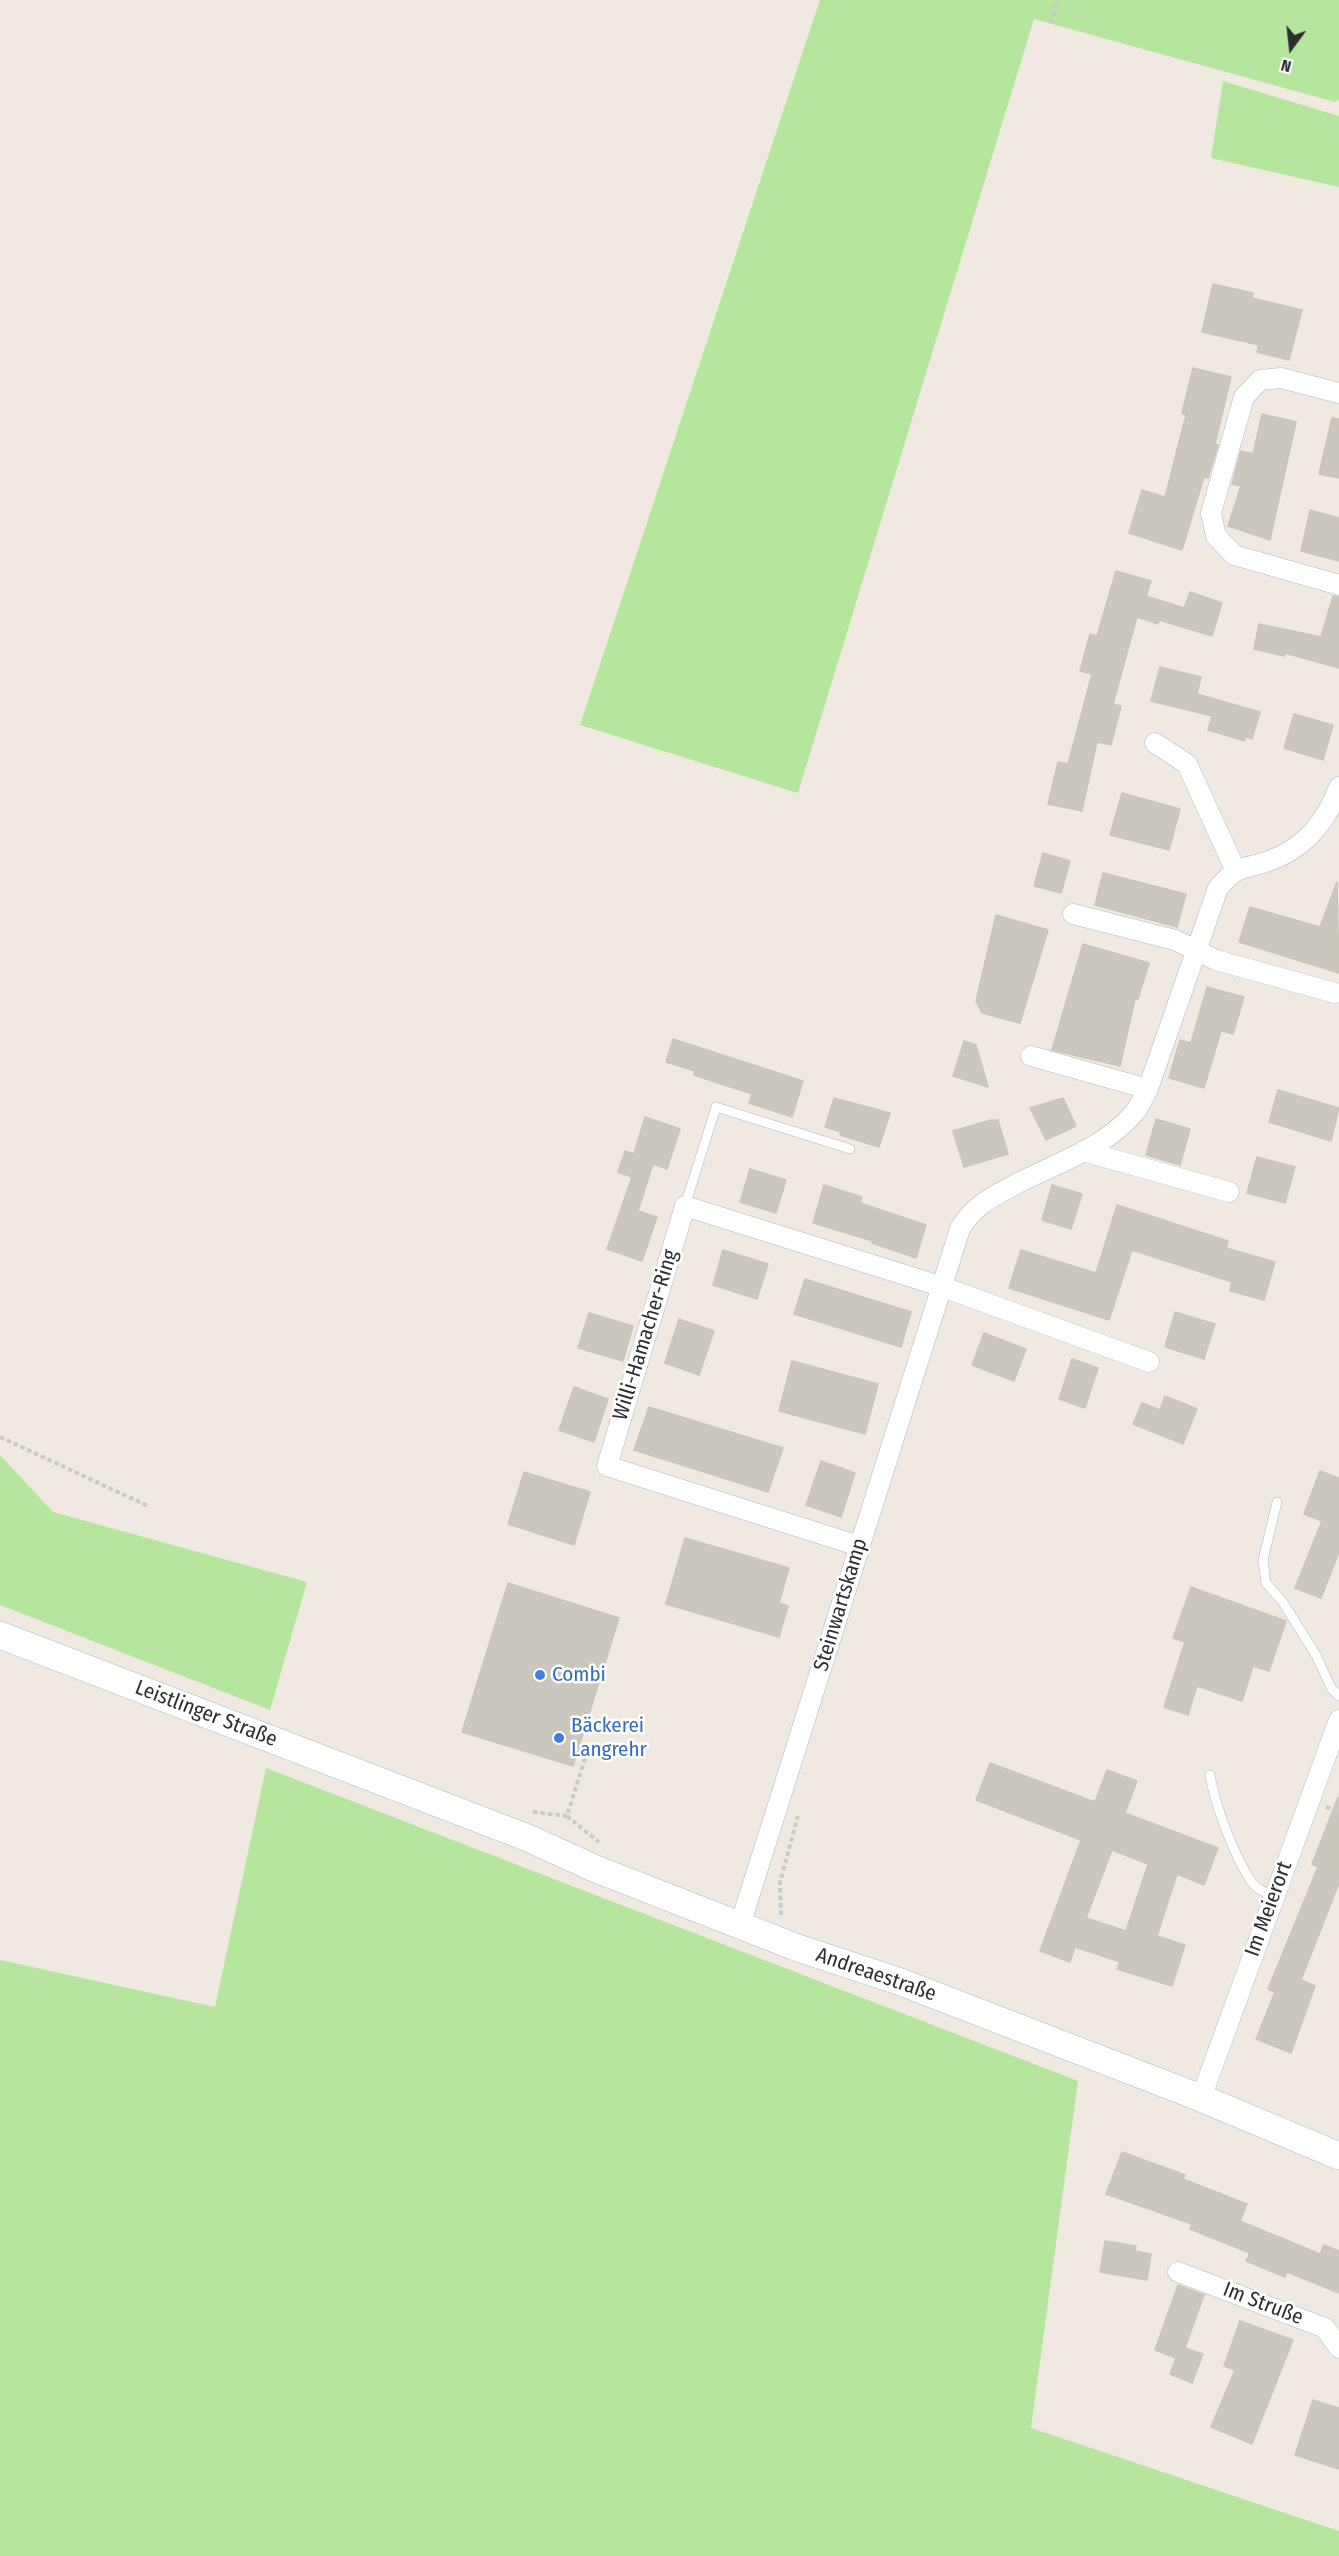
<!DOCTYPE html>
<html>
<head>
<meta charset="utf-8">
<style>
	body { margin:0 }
	#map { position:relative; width:1339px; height:2556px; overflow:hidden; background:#efe9e1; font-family:"Fira Sans Condensed",sans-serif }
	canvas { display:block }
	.north { position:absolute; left:1261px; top:18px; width:60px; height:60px; -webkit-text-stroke:4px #fff; paint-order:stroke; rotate:195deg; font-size:16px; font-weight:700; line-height:24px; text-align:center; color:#2e2e2e }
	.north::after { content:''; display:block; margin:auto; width:21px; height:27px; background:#2e2e2e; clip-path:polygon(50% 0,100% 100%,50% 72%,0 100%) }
</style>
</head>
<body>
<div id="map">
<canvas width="1339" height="2556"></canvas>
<div class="north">N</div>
</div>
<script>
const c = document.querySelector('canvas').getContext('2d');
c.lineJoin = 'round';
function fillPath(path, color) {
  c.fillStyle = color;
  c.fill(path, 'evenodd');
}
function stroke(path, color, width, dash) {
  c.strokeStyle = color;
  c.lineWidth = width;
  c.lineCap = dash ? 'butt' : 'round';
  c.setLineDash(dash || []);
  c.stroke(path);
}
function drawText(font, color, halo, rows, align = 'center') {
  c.font = font + ' "Fira Sans Condensed",sans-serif';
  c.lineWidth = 5;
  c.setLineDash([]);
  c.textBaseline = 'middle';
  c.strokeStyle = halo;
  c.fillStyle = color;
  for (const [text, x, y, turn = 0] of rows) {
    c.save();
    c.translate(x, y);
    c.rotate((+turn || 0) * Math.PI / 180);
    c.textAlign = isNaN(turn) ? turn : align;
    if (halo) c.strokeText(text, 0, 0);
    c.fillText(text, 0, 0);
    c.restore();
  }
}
const green = new Path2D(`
	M820 0H1339V100L1335 102 1034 19 798 793 580 725Z
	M1223 81 1339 116V187L1211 158Z
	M0 1455 53 1512 307 1582 270 1710 0 1605Z
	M266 1768 1078 2081 1031 2428 1339 2531V2556H0V1960L215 2007Z`);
const building = new Path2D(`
	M1213 284 1253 293 1252 298 1302 310 1289 360 1257 352 1259 345 1202 332Z
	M1193 368 1231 377 1215 444 1218 445 1208 478 1204 477 1182 550 1129 533 1142 490 1165 497 1186 415 1182 413Z
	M1262 414 1296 422 1270 540 1228 526 1241 486 1232 484 1241 451 1253 454Z
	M1332 418 1339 419V478L1319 474Z
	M1310 510 1339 518V561L1301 551Z
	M1116 571 1151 581 1146 596 1184 608 1190 592 1222 603 1212 636 1159 620 1158 624 1137 617 1113 704 1121 706 1111 745 1097 742 1082 811 1048 804 1058 762 1068 764 1092 674 1080 671 1090 634 1097 636Z
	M1333 596 1339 597V668L1285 653 1284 656 1254 649 1259 624 1321 637Z
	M1160 667 1201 677 1197 694 1260 712 1252 739 1243 736 1245 741 1208 730 1212 716 1151 701Z
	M1294 714 1333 725 1323 760 1284 748Z
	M1122 793 1180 809 1169 850 1110 835Z
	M1043 853 1070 861 1061 893 1034 886Z
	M1103 873 1186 894 1177 927 1095 905Z
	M1337 882 1339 973 1239 942 1250 907 1320 927Z
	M996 915 1048 930 1020 1023 982 1013 976 1001Z
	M1083 944 1149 963 1138 999H1135L1120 1066 1052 1050Z
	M1207 987 1244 997 1233 1034 1221 1031 1204 1088 1169 1078 1180 1040 1191 1043Z
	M673 1039 803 1081 792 1117 749 1103 752 1094 694 1075 695 1071 666 1062Z
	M964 1041 976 1045 988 1087 953 1076Z
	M1278 1090 1339 1108 1331 1141 1269 1122Z
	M834 1098 890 1113 879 1147 840 1135 841 1132 825 1127Z
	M1063 1098 1076 1126 1046 1140 1030 1108Z
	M645 1117 680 1129 667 1169 653 1164 638 1211 657 1217 642 1261 607 1249 632 1177 618 1172 625 1151 634 1154Z
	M1156 1119 1190 1129 1180 1165 1146 1155Z
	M991 1120H998L1008 1154 964 1167 953 1131Z
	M1257 1157 1295 1167 1285 1203 1247 1193Z
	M750 1169 786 1180 776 1213 740 1202Z
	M824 1185 862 1197 860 1203 926 1225 916 1258 872 1243 873 1241 813 1223Z
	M1052 1185 1082 1194 1071 1229 1042 1220Z
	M1117 1205 1228 1241 1226 1248 1275 1262 1264 1300 1230 1291 1232 1282 1132 1250 1109 1320 1009 1288 1021 1250 1096 1273Z
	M723 1250 768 1264 757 1299 713 1285Z
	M805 1279 911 1312 901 1347 794 1314Z
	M1175 1312 1215 1324 1204 1359 1165 1347Z
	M589 1313 633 1326 623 1361 578 1348Z
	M679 1319 714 1331 699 1375 665 1363Z
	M984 1333 1026 1349 1014 1381 972 1365Z
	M1072 1359 1098 1368 1085 1408 1059 1399Z
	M792 1361 878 1384 865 1434 779 1411Z
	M574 1387 608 1399 594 1442 559 1430Z
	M1165 1396 1197 1409 1183 1444 1133 1424 1142 1403 1160 1410Z
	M649 1407 783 1448 768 1492 634 1450Z
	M821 1461 855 1473 841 1517 806 1505Z
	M1320 1471 1339 1478V1552L1321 1598 1295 1588 1322 1521 1304 1514Z
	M524 1472 590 1492 574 1545 508 1524Z
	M685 1538 789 1568 779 1603 788 1606 779 1637 666 1604Z
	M508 1583 619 1618 573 1766 462 1732Z
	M1191 1587 1286 1621 1269 1671 1253 1666 1242 1701 1197 1686 1188 1715 1164 1707 1185 1642 1173 1638Z
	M990 1763 1095 1802 1107 1770 1137 1781 1125 1813 1218 1848 1204 1885 1177 1874 1157 1936 1185 1945 1172 1986 1117 1969 1120 1962 1075 1947 1070 1962 1040 1951 1081 1840 976 1800ZM1112 1850 1148 1864 1126 1931 1086 1918Z
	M1338 1797 1339 1883 1301 1980 1315 1986 1291 2053 1256 2039 1275 1992 1268 1989 1318 1867 1312 1864Z
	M1122 2152 1185 2175 1183 2179 1247 2204 1240 2221 1320 2254 1324 2245 1339 2251V2293L1287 2272 1285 2277 1246 2261 1250 2253 1190 2229 1192 2224 1106 2194Z
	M1105 2241 1136 2246 1135 2251 1151 2254 1147 2280 1100 2272Z
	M1178 2285 1204 2295 1185 2348 1203 2354 1192 2383 1170 2374 1176 2358 1155 2350Z
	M1240 2321 1293 2340 1252 2444 1211 2427 1235 2370 1224 2366Z
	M1313 2400 1339 2408V2469L1295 2455Z`);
const path = new Path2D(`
	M1051 23 1057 0
	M0 1437 148 1506
	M1326 1807 1339 1812
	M533 1812 567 1816 586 1755 610 1751
	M567 1816 599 1842
	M781 1915 780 1882 798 1816`);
const lane = new Path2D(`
	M685 1206 716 1107 850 1149
	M1277 1502 1263 1560 1266 1583 1282 1601 1316 1655 1331 1688 1339 1696
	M1210 1775C1215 1805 1234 1856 1251 1881 1256 1889 1265 1893 1274 1896`);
const street = new Path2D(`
	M1339 393 1281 378 1260 380 1244 397 1211 513 1216 536 1234 555 1339 585
	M1155 743 1187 764 1235 869
	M1073 914 1175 940 1216 960 1335 993
	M1031 1056 1148 1089
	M1083 1151 1229 1192
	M859 1546 607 1466 685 1206 940 1286 1149 1362
	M740 1925 960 1229C974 1204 996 1195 1020 1182 1058 1163 1107 1146 1134 1113 1140 1106 1143 1097 1148 1089L1218 888C1240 864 1238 871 1266 862 1304 849 1325 824 1339 787
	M1201 2098 1339 1720
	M1178 2272 1325 2328 1339 2348`);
const secondary = new Path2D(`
	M0 1635 528 1838 596 1869 798 1948 898 1981 1201 2098 1339 2156`);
const markers = [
	[540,1675,6,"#3f7fe0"],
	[559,1738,6,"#3f7fe0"]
];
const streetNames = [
	["Willi-Hamacher-Ring",646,1335,-73],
	["Steinwartskamp",841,1605,-73],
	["Leistlinger Straße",206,1714,21],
	["Im Meierort",1269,1909,-70],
	["Andreaestraße",876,1975,19],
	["Im Struße",1263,2304,21]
];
const shopNames = [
	["Combi",552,1675],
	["Bäckerei",571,1726],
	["Langrehr",571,1750]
];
fillPath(green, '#b6e59e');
fillPath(building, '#cbc7bf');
stroke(building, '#cbc5ba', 1.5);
stroke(lane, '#b4b7c1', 10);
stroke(street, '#b4b7c1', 21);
stroke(secondary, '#b4b7c1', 28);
stroke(path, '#c9c9c9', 4, [4.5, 3]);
stroke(lane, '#fff', 9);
stroke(street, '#fff', 20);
stroke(secondary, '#fff', 27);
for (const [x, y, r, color] of markers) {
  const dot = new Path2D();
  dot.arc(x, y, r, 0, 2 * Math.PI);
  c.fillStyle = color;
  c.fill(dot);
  stroke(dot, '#fff', 2);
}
drawText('21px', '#2e2e2e', '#fff', streetNames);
drawText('21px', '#366cbe', '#fff', shopNames, 'left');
</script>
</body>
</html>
